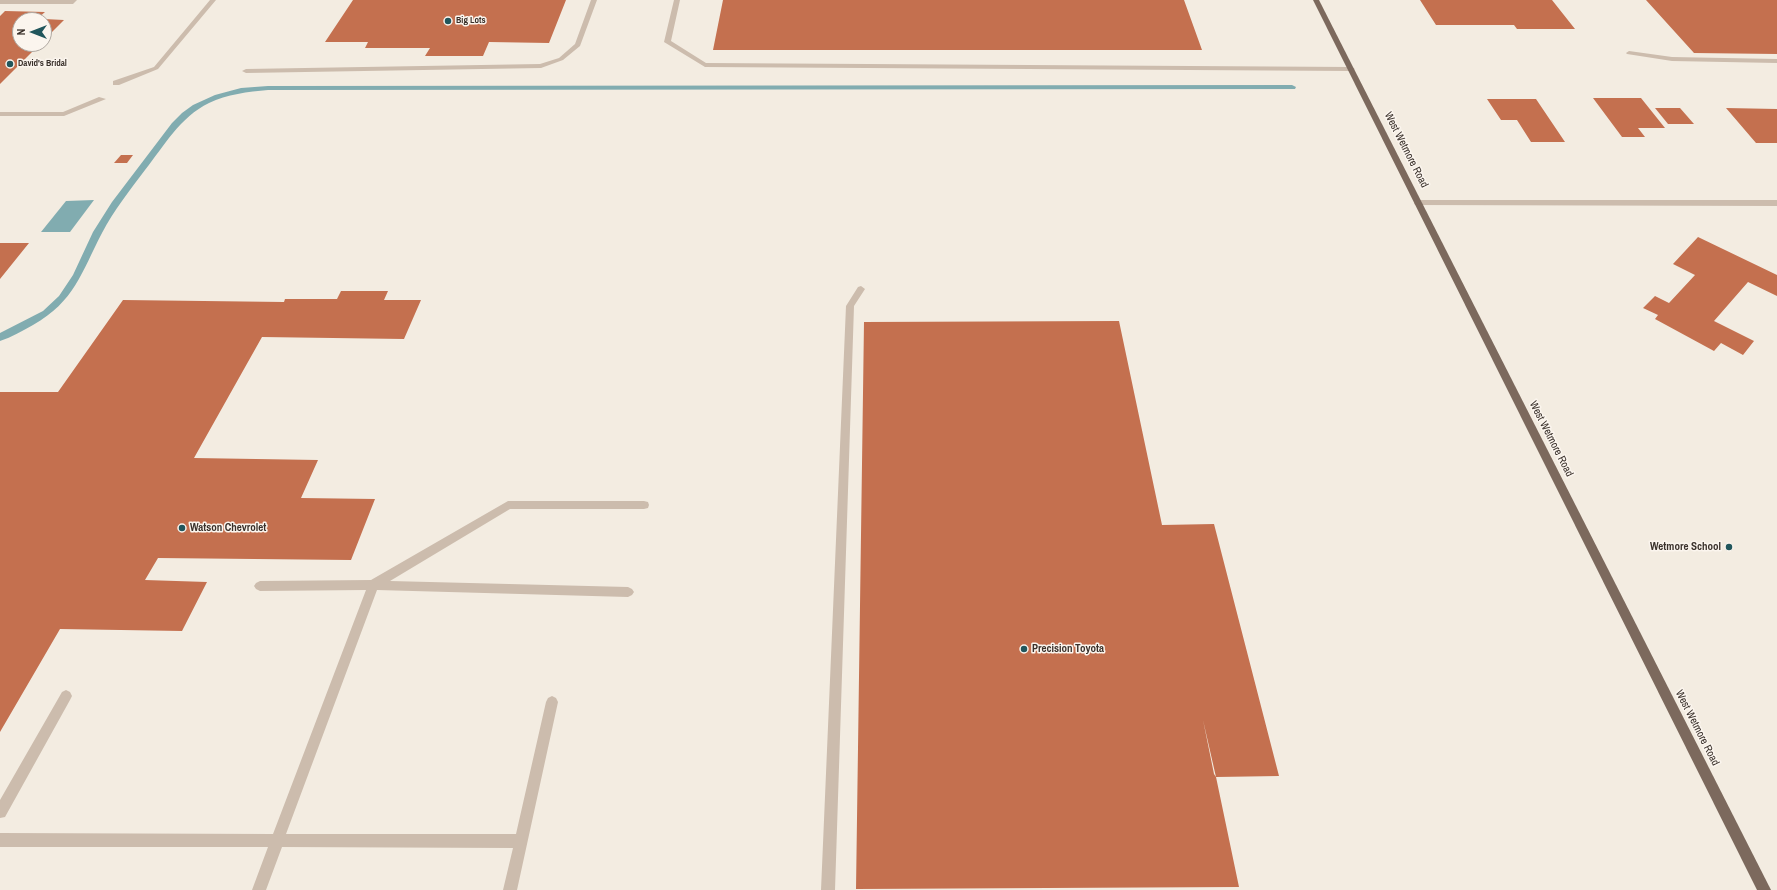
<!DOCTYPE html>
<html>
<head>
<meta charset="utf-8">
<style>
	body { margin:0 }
	#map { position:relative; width:1777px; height:890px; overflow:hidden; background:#f3ece1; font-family:"Archivo Narrow",sans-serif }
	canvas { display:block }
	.north { position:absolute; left:12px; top:12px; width:40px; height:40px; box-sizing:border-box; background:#fbf5ee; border:1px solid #aea7a0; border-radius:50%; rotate:270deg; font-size:11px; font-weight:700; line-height:16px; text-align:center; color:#3a312b }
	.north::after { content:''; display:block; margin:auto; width:14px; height:18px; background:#21565c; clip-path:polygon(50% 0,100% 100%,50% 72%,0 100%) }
</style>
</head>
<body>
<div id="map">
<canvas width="1777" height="890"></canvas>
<div class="north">N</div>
</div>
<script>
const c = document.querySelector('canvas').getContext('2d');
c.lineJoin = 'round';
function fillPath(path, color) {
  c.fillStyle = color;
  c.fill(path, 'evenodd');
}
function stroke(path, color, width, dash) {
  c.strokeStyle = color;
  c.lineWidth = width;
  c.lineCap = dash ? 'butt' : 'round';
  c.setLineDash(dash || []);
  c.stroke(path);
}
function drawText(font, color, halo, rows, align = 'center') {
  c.font = font + ' "Archivo Narrow",sans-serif';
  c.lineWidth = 3;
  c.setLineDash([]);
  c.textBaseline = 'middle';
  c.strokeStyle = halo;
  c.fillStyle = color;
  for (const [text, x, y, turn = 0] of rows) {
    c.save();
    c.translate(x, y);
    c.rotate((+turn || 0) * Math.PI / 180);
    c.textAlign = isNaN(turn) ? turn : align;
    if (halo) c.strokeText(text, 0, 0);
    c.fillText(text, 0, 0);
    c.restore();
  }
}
const water = new Path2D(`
	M94 200 70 232H41L66 201Z`);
const stream = new Path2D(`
	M1292 85 1296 87 1295 89 268 90C248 92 227 94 209 103 180 117 164 146 145 170 130 190 114 210 102 233 81 273 75 301 33 325 22 331 12 337 0 341V333L43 311 59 296 73 275 93 232 112 202 172 123 182 113 193 105 215 95 241 88 268 86Z`);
const building = new Path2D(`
	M353 0H566L549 43 489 42 483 56H425L430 48H365L368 42H325Z
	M723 0H1184L1202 50H713Z
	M1420 0H1552L1575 29H1517L1514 25H1436Z
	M1646 0H1777V54L1694 53Z
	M5 11 45 12 36 20H20V44H40L0 84V16Z
	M44 19 64 20 44 40Z
	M1593 98H1641L1665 128H1638L1645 137H1622Z
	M1487 99H1536L1565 142H1531L1517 120H1501Z
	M1655 108H1680L1694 124H1668Z
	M1726 108 1777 109V143H1756Z
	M121 155H133L127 163H114Z
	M1698 237 1777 275V296L1748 282 1714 321 1754 341 1743 355 1721 343 1714 351 1655 319 1658 315 1643 308 1655 296 1669 303 1695 275 1673 264Z
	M0 243H29L0 279Z
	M341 291H388L384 300H421L404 339 262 337 194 458 318 460 301 498 375 499 351 560 158 558 145 580 207 582 182 631 60 629 0 732V392H58L123 300 284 302 285 299H337Z
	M1119 321 1162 525 1214 524 1279 776 1216 777 1239 887 856 889 864 322ZM1203 720 1216 777 1214 774Z`);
const service = new Path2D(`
	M0 0H77L73 4H0Z
	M210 0H216L158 69 119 85H113V81L154 67Z
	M591 0H597L580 46 563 60 541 68 246 73 242 71 246 69 540 64 559 58 575 44Z
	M674 0H680L671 41 706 63 1351 67 1355 69 1351 71 705 67 664 42Z
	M1629 51 1672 57 1777 59V63L1672 61 1627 54 1626 53Z
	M99 97 106 99 64 116H0V112H63Z
	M1418 200H1777V206L1415 205 1414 203Z
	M861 286 865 289 854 306 835 890H821L846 306 858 287Z
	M508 501H644L648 502 649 505 648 508 644 509H510L390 581 628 587 632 589 634 592 632 595 628 597 377 590 286 834H516L546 702 548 698 552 696 556 698 558 702 517 890H503L513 848 282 847 266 890H252L268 847H0V833L273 834 366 590 260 591 256 589 254 586 256 583 260 581 371 580Z
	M66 690 70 692 72 696 70 700 5 817 0 818V800L62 692Z`);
const primary = new Path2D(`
	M1313 0H1319L1771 890H1757Z`);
const markers = [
	[448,21,4,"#21565c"],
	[10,64,4,"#21565c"],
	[182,528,4,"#21565c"],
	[1729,547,4,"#21565c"],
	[1024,649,4,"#21565c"]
];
const farPoinames = [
	["Big Lots",456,21],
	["David's Bridal",18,64]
];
const streetNames = [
	["West Wetmore Road",1406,150,63],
	["West Wetmore Road",1551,439,63],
	["West Wetmore Road",1697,728,63]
];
const poiNames = [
	["Watson Chevrolet",190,528],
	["Wetmore School",1721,547,"right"],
	["Precision Toyota",1032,649]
];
fillPath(water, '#81acb0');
fillPath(stream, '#81acb0');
fillPath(building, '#c4704f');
fillPath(service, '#ccbcad');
fillPath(primary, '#7c695d');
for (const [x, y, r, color] of markers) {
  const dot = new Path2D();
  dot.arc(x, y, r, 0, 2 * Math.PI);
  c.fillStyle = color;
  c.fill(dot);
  stroke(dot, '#fbf5ee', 1.5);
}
drawText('bold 9px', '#3a312b', '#fbf5ee', farPoinames, 'left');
drawText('11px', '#3a312b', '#fbf5ee', streetNames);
drawText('bold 11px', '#3a312b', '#fbf5ee', poiNames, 'left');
</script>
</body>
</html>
